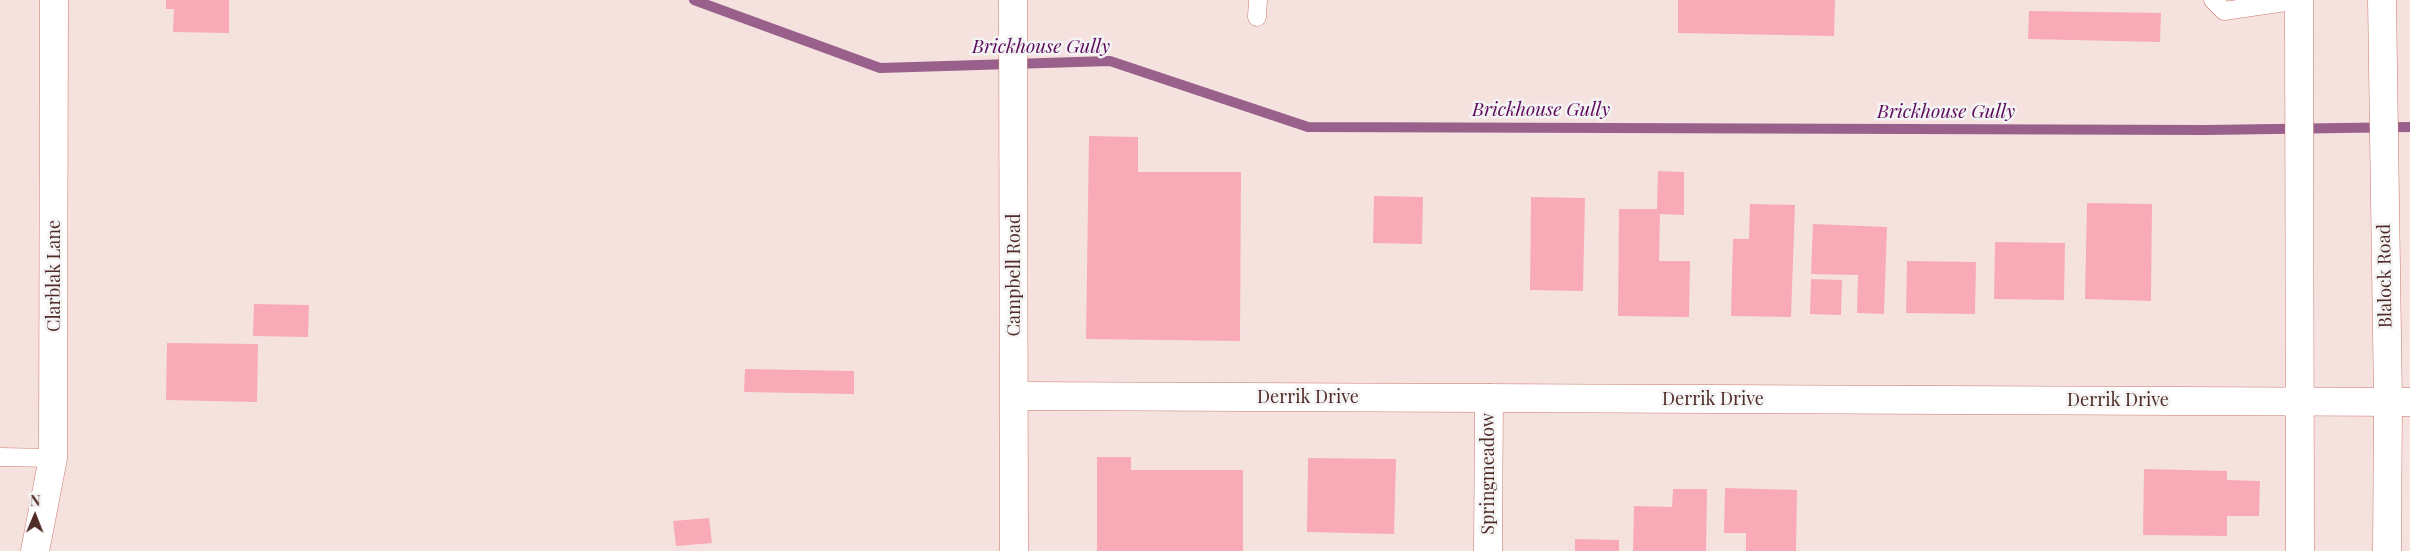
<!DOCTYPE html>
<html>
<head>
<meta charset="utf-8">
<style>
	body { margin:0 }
	#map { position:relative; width:2410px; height:551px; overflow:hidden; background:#f5e2df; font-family:"Playfair Display",serif }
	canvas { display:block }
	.north { position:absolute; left:10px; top:491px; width:50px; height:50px; -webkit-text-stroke:4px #f4f4f4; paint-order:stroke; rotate:1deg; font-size:14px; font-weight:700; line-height:20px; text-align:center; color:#502c27 }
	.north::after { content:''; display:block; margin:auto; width:18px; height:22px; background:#502c27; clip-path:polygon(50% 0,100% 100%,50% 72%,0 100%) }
</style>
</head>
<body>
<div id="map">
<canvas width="2410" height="551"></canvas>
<div class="north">N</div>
</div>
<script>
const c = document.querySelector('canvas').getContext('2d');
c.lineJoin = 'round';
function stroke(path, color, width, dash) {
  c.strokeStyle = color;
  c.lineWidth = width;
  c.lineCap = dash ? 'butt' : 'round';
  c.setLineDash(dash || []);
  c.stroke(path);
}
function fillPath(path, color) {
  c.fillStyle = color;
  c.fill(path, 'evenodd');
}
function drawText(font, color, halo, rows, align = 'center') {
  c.font = font + ' "Playfair Display",serif';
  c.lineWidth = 5;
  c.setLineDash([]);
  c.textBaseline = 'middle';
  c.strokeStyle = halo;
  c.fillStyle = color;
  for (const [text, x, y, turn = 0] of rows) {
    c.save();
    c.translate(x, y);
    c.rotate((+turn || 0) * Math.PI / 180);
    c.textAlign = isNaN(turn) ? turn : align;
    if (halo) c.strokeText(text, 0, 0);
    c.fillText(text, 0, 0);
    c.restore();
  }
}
const stream = new Path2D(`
	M694 0 880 68 1110 61 1308 127 2206 130 2410 127`);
const building = new Path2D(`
	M166 0H229V33L173 32 174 9H166Z
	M1678 0H1835L1834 36 1678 33Z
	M2029 11 2161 13 2160 42 2028 39Z
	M1089 136 1138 137V172H1241L1240 341 1086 339Z
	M1658 171 1684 172V215L1660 214 1659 261H1690L1689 317 1618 316 1619 209H1657Z
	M1374 196 1423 197 1422 244 1373 243Z
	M1531 197 1585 198 1583 291 1530 290Z
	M2087 203 2152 204 2151 301 2085 299Z
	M1750 204 1795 205 1791 317 1731 316 1733 239H1749Z
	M1813 224 1887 227 1884 314 1857 313 1858 275 1811 274Z
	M1995 242 2065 243 2064 300 1994 299Z
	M1907 261 1976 262 1975 314 1906 313Z
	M1811 279 1842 280 1841 315 1810 314Z
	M254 304 309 305 308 337 253 336Z
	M167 343 258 344 257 402 166 400Z
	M745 369 854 371V394L744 392Z
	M1097 457H1131V470H1243V551H1097Z
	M1308 458 1396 459 1394 534 1307 532Z
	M2144 469 2227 471V480L2260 481 2259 516H2227V536L2143 535Z
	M1725 488 1797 490 1796 551H1746V533H1724Z
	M1673 489H1707L1706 551H1633L1634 506 1672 507Z
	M709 518 712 543 676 546 673 521Z
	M1575 539 1619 540V551H1575Z`);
const lane = new Path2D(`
	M2213 0 2224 11 2299 0
	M1257 17 1258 0
	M0 457 53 458`);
const street = new Path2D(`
	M1015 396 2410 402
	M35 551 53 458 54 0
	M1488 551 1489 398`);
const secondary = new Path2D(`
	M1013 0 1014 551
	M2299 0 2300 551
	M2382 0 2388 401 2387 551`);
const streetNames = [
	["Campbell Road",1014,275,-90],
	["Clarblak Lane",54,276,-90],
	["Blalock Road",2385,276,-91],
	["Derrik Drive",1308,397],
	["Derrik Drive",1713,399],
	["Derrik Drive",2118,400],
	["Springmeadow",1488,474,-90]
];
const waterNames = [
	["Brickhouse Gully",1041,47],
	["Brickhouse Gully",1541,110],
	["Brickhouse Gully",1946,112]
];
stroke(stream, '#98608a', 10);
fillPath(building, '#f8abb7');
stroke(lane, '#ca776b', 19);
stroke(street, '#ca776b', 29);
stroke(secondary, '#ca776b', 29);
stroke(lane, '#fff', 18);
stroke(street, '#fff', 28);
stroke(secondary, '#fff', 28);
drawText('18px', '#502c27', '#f4f4f4', streetNames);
drawText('italic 19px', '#5d0b5c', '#f4f4f4', waterNames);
</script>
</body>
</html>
